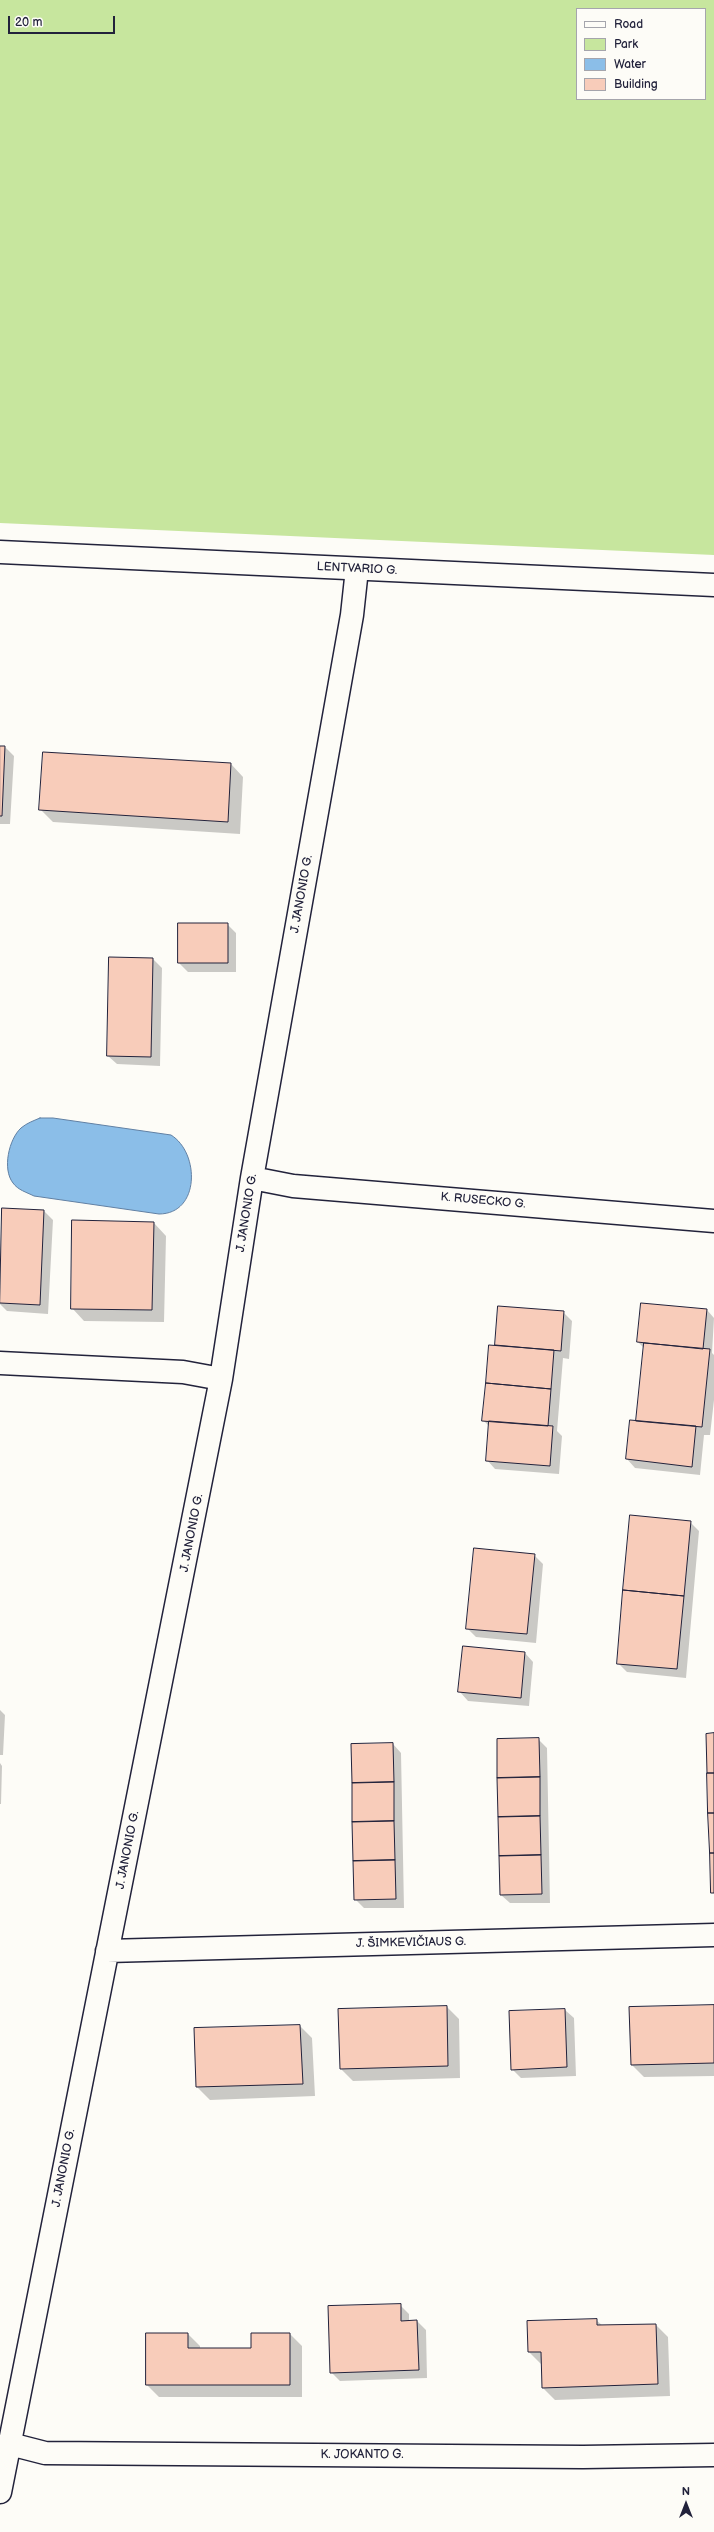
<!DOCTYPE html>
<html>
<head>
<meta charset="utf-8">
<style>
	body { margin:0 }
	#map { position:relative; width:714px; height:2532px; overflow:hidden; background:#fdfcf7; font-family:"Balsamiq Sans",sans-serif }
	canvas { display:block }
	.legend { position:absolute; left:576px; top:8px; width:130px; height:92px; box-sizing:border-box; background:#fdfcf7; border:1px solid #a5a5ac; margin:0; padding:5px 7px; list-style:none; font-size:12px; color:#22223b }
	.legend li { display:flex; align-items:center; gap:8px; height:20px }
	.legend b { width:20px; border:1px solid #a5a5ac }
	.north { position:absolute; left:666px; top:2484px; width:40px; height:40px; -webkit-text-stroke:3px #fdfcf7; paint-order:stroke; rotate:0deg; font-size:11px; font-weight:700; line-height:16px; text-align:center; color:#22223b }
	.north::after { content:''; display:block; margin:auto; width:14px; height:18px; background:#22223b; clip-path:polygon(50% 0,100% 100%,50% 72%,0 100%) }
	.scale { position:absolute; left:8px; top:16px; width:107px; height:18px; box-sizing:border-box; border:2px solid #22223b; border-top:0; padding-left:5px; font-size:12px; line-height:14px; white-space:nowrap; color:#22223b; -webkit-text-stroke:3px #fdfcf7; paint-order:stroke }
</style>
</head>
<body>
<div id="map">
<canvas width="714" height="2532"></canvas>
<ul class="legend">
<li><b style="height:5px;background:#fdfcf7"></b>Road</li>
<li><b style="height:11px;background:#c7e69e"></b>Park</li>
<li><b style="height:11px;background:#8bbee8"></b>Water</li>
<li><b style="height:11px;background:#f8ccba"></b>Building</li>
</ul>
<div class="north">N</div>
<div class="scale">20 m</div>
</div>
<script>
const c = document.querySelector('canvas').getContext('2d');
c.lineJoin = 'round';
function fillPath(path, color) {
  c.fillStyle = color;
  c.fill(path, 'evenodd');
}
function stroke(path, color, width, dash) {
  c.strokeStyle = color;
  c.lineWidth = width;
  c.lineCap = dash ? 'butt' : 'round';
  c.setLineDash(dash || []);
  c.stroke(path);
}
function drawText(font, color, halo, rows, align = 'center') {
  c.font = font + ' "Balsamiq Sans",sans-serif';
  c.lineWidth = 3;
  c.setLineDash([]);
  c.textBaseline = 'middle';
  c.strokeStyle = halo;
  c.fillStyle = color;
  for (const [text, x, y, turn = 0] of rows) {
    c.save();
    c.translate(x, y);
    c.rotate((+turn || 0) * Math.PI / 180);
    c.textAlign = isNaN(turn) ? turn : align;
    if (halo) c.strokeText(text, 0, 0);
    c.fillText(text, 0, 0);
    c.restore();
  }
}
const green = new Path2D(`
	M0 0H714V555L0 523ZM577 9H705V99H577Z`);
const water = new Path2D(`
	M40 1118H53L171 1135C200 1153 200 1214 159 1214L34 1196C26 1192 18 1190 13 1183 2 1169 9 1139 21 1128 27 1123 33 1121 40 1118Z`);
const shadow = new Path2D(`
	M0 747H5L14 756 10 824H0Z
	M44 753 231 764 243 777 240 834 53 822 40 809Z
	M227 924 236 933V972H188L179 963Z
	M110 958 153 959 162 968 160 1066 117 1064 108 1056Z
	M3 1209 44 1211 53 1220 48 1314 7 1311 0 1304Z
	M154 1223 166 1236 164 1322 84 1321 72 1308Z
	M499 1307 563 1312 572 1321 569 1359 563 1358 557 1431 562 1436 559 1474 495 1469 487 1460 489 1426 483 1420 496 1346Z
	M707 1310 714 1318 712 1353 714 1355V1400L710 1435H704L700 1475 635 1468 627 1459 637 1422 644 1348 638 1342Z
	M690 1522 699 1531 686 1678 627 1672 618 1663Z
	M534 1555 543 1564 536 1643 476 1637 467 1628Z
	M525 1653 533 1662 529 1706 468 1701 460 1692Z
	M0 1710 5 1715 3 1755H0Z
	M538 1739 547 1748 550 1903H510L501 1895Z
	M393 1744 401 1753 404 1908H364L355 1899Z
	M0 1763 2 1766 1 1804H0Z
	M714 2006V2076L644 2077 632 2065Z
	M447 2007 459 2019 460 2078 353 2081 341 2069Z
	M565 2010 574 2018 576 2076 521 2078 512 2069Z
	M300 2026 312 2038 315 2096 210 2100 197 2087 195 2029Z
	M400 2305 409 2314V2321H417L426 2330 427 2378 340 2381 331 2372Z
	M596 2320 603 2326 656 2325 668 2337 670 2396 555 2400 543 2388 542 2365 529 2352Z
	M188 2334 200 2346V2349H252L290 2334 302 2346V2397H159L147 2385Z`);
const building = new Path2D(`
	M0 746H5L2 816H0Z
	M43 752 231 763 228 822 39 810Z
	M178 923H228V963H178Z
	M109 957 153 958 151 1057 107 1056Z
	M2 1208 44 1210 40 1305 0 1303Z
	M72 1220 154 1222 152 1310 71 1309Z
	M641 1303 707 1309 703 1349 637 1342Z
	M498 1306 564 1311 561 1351 495 1345Z
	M644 1343 710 1349 702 1427 636 1421Z
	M489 1345 554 1350 551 1389 486 1383Z
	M486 1383 551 1389 548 1426 482 1421Z
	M630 1420 696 1426 692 1467 626 1459Z
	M489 1421 553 1426 550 1466 486 1461Z
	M630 1515 691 1521 684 1596 623 1590Z
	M474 1548 535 1554 527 1634 466 1629Z
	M623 1590 684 1596 677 1669 617 1664Z
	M463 1646 525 1652 521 1698 458 1692Z
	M714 1733V1773H707L706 1734Z
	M539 1738 540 1777 497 1778V1739Z
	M393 1743 394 1782 352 1783 351 1744Z
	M707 1773H714V1813H708Z
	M540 1777V1816L498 1817 497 1778Z
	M394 1782V1821L352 1822V1783Z
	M708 1813H714V1853H710Z
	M540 1816 541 1855 499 1856 498 1817Z
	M394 1821 395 1860 353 1861 352 1822Z
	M710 1853H714V1893H711Z
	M541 1855 542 1894 500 1895 499 1856Z
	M395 1860 396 1899 354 1900 353 1861Z
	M714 2005V2063L631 2065 629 2007Z
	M447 2006 448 2066 340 2069 338 2009Z
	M565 2009 567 2067 511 2070 509 2011Z
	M300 2025 303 2084 196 2087 194 2028Z
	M401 2304V2321L417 2320 419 2370 330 2373 328 2306Z
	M597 2319V2325L656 2324 658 2384 542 2388 541 2352H528L527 2321Z
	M146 2333H188V2348H251V2333H290V2385H146Z`);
const minor = new Path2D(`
	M252 1178 293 1186 714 1221
	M0 1363 183 1372 221 1379
	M107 1951 714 1935
	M10 2444 45 2453 583 2457 714 2455
	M0 2492 221 1379 252 1178 352 615 357 569`);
const secondary = new Path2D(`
	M0 552 714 585`);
const streetNames = [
	["LENTVARIO G.",357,569,3],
	["J. JANONIO G.",302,894,-80],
	["K. RUSECKO G.",483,1201,5],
	["J. JANONIO G.",247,1213,-81],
	["J. JANONIO G.",192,1533,-79],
	["J. JANONIO G.",128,1850,-79],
	["J. ŠIMKEVIČIAUS G.",411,1943,-1],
	["J. JANONIO G.",64,2168,-79],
	["K. JOKANTO G.",362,2455]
];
fillPath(green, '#c7e69e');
fillPath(water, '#8bbee8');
stroke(water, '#6180a3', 1);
fillPath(shadow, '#0003');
fillPath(building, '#f8ccba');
stroke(building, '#22223b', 1);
stroke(minor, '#22223b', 25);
stroke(secondary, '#22223b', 25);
stroke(minor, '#fdfcf7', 22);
stroke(secondary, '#fdfcf7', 22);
drawText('12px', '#22223b', '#fdfcf7', streetNames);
</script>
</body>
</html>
